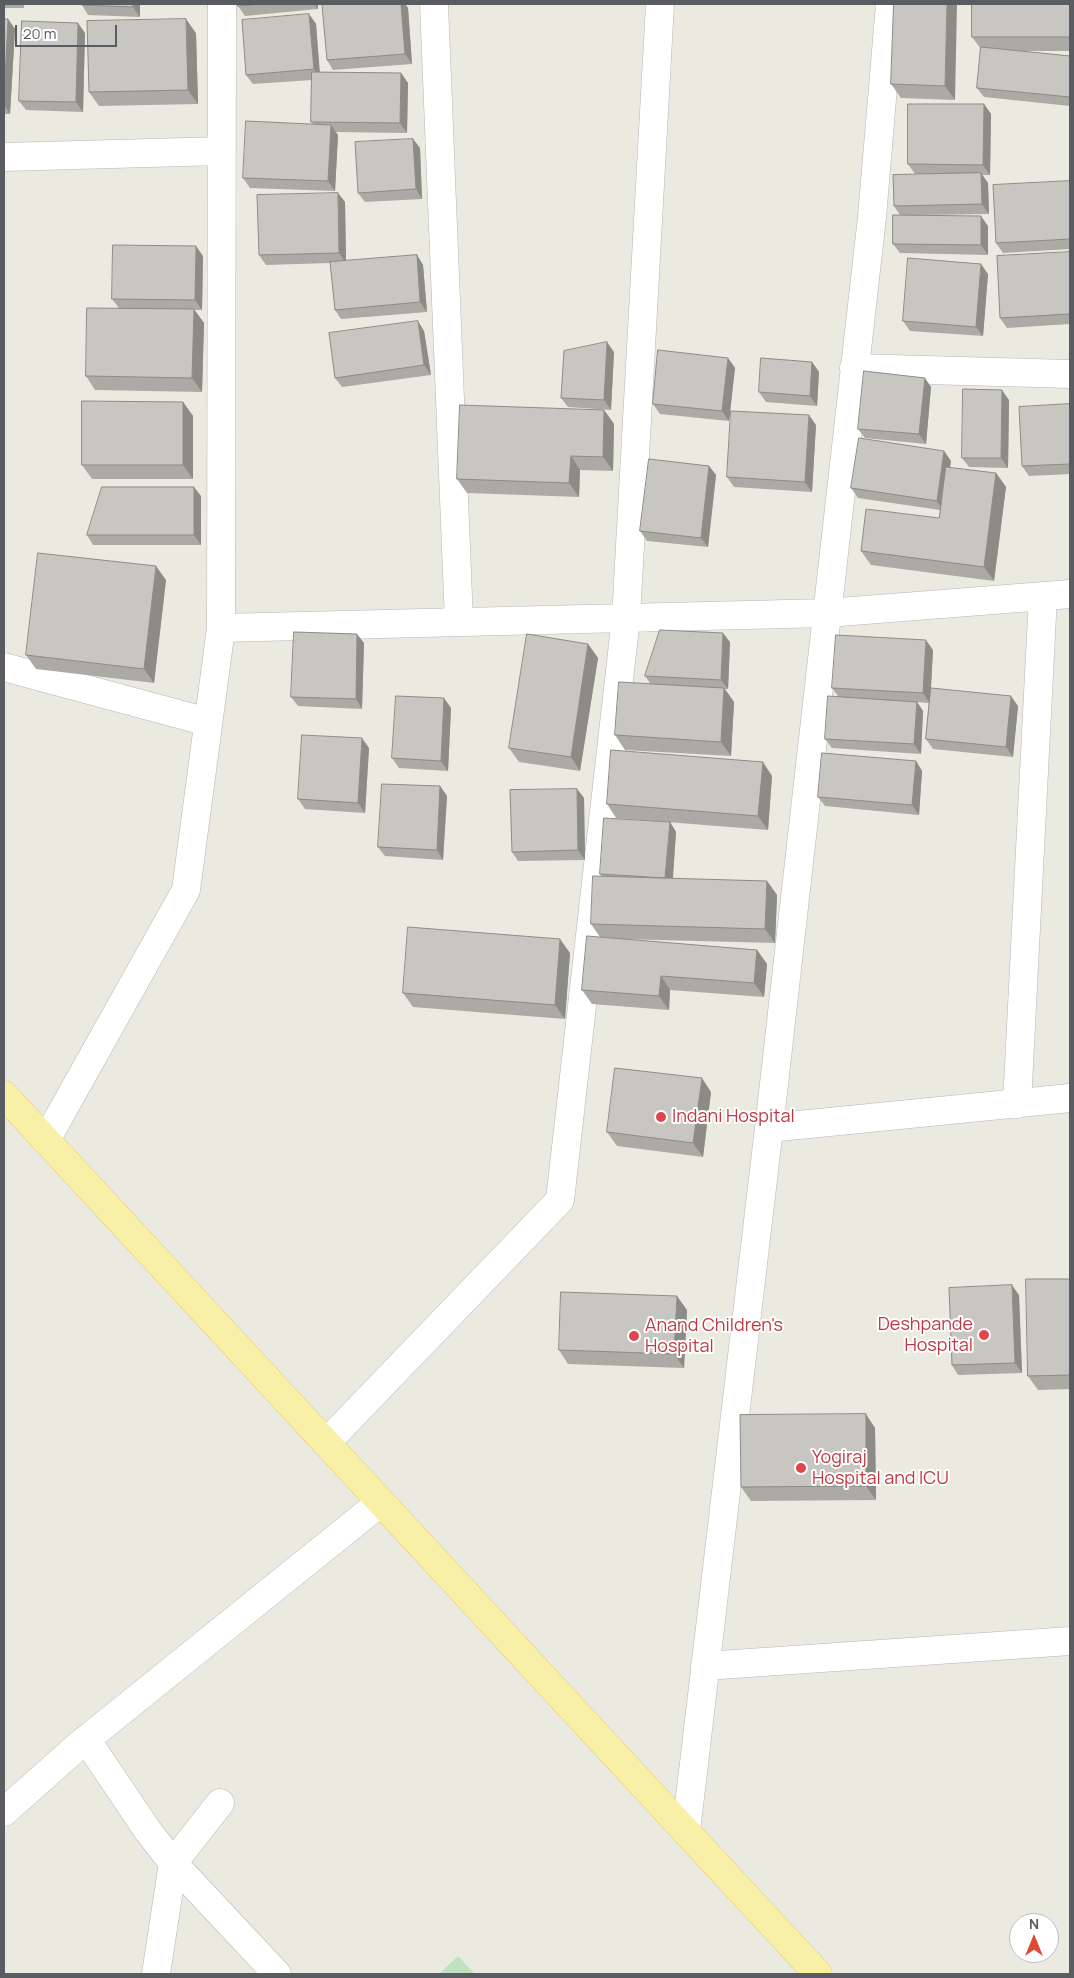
<!DOCTYPE html>
<html>
<head>
<meta charset="utf-8">
<style>
	body { margin:0 }
	#map { position:relative; width:1074px; height:1978px; overflow:hidden; background:#ebeae1; font-family:Manrope,sans-serif }
	canvas { display:block }
	.frame { position:absolute; inset:0; border:5px solid #595c61; pointer-events:none }
	.north { position:absolute; left:1009px; top:1913px; width:50px; height:50px; box-sizing:border-box; background:#fff; border:1px solid #bdbec0; border-radius:50%; rotate:0deg; font-size:14px; font-weight:700; line-height:20px; text-align:center; color:#595c61 }
	.north::after { content:''; display:block; margin:auto; width:18px; height:22px; background:#dd4b35; clip-path:polygon(50% 0,100% 100%,50% 72%,0 100%) }
	.scale { position:absolute; left:15px; top:25px; width:102px; height:22px; box-sizing:border-box; border:2px solid #595c61; border-top:0; padding-left:6px; font-size:15px; line-height:18px; white-space:nowrap; color:#595c61; -webkit-text-stroke:4px #fff; paint-order:stroke }
</style>
</head>
<body>
<div id="map">
<canvas width="1074" height="1978"></canvas>
<div class="frame"></div>
<div class="north">N</div>
<div class="scale">20 m</div>
</div>
<script>
const c = document.querySelector('canvas').getContext('2d');
c.lineJoin = 'round';
function fillPath(path, color) {
  c.fillStyle = color;
  c.fill(path, 'evenodd');
}
function stroke(path, color, width, dash) {
  c.strokeStyle = color;
  c.lineWidth = width;
  c.lineCap = dash ? 'butt' : 'round';
  c.setLineDash(dash || []);
  c.stroke(path);
}
function drawText(font, color, halo, rows, align = 'center') {
  c.font = font + ' Manrope,sans-serif';
  c.lineWidth = 4;
  c.setLineDash([]);
  c.textBaseline = 'middle';
  c.strokeStyle = halo;
  c.fillStyle = color;
  for (const [text, x, y, turn = 0] of rows) {
    c.save();
    c.translate(x, y);
    c.rotate((+turn || 0) * Math.PI / 180);
    c.textAlign = isNaN(turn) ? turn : align;
    if (halo) c.strokeText(text, 0, 0);
    c.fillText(text, 0, 0);
    c.restore();
  }
}
const green = new Path2D(`
	M458 1956 475 1974H439Z`);
const minor = new Path2D(`
	M222 4 221 628 827 613 1070 594
	M434 4 459 622
	M4 157 222 151
	M854 368 1070 374
	M4 667 208 722
	M1017 1104 1043 596
	M769 1128 1070 1098
	M46 1140 186 890 221 628
	M326 1443 560 1200 626 618 660 4
	M705 1666 1070 1641
	M86 1739 148 1831 173 1863 220 1803
	M4 1812 78 1746 381 1502
	M686 1831 769 1128 872 217 890 4
	M173 1863 277 1974
	M156 1974 173 1863`);
const major = new Path2D(`
	M4 1095 818 1974`);
const wall = new Path2D(`
	M4 4H24V8H4Z
	M82 4H140V17L88 15 82 5Z
	M238 4H318V9L245 16 238 6Z
	M335 4H405L408 8 412 64 333 70 327 60Z
	M894 4 955 100 901 98 891 84Z
	M1070 4V51H1018L1070 56V106L984 97 977 88 981 49 972 37Z
	M309 14 316 24 320 72 401 73 408 83 407 133 335 132 338 135 335 191 250 188 243 178 313 124 311 122 312 80 253 84 246 75Z
	M4 19H8L15 29 10 114H4Z
	M85 33 83 112 26 110 19 101Z
	M196 33 198 104 99 106 89 92Z
	M984 104 991 114 990 175H982L988 183 989 214 917 215 988 226V255L900 253 893 244 900 215 894 206 934 174H915L908 164Z
	M413 139 420 148 422 199 365 202 358 193Z
	M1070 181V249L1003 253 996 243Z
	M338 193 345 202 346 261 417 255 423 265 427 312 341 319 335 310 330 263 266 265 259 255Z
	M1070 252V324L1007 328 1000 318Z
	M203 256 202 310H194L204 323 202 392 95 390 86 376 119 308 112 299Z
	M988 274 983 336 910 331 903 321Z
	M424 331 431 375 342 387 335 378Z
	M614 352 611 410 568 407 561 398Z
	M728 358 735 368 729 421 660 414 653 404Z
	M812 362 819 372 817 406 766 402 759 392Z
	M931 387 926 444 865 438 858 429Z
	M1009 400 1008 468 969 467 962 458Z
	M183 402 193 416V479H92L82 465Z
	M1070 404V474L1029 476 1022 466Z
	M604 410 614 424 613 471 580 470 579 497 467 493 457 479Z
	M816 425 812 492 734 487 727 477Z
	M944 451 951 461 950 468 996 473 1006 487 994 581 871 565 861 551 939 518 940 510 858 498 851 488Z
	M709 466 716 475 708 547 647 541 640 531Z
	M201 496V545H93L87 535Z
	M166 580 154 683 36 669 26 655Z
	M730 642 728 689H725L734 702 731 756 625 750 615 735 650 683 645 676Z
	M364 643 362 709 298 706 291 697Z
	M588 644 598 658 580 771 519 762 509 748Z
	M933 650 931 688 1018 706 1013 757 933 749 926 739 929 703 917 702 923 711 921 754 832 748 825 739 838 696 832 688Z
	M451 708 448 771 399 768 392 758Z
	M369 748 365 813 305 809 298 799Z
	M916 761 922 771 919 815 825 806 818 797Z
	M772 776 768 830 616 818 607 804Z
	M440 786 447 796 443 860 385 856 378 847Z
	M577 789 584 798 585 860 518 861 512 852Z
	M670 822 676 832 673 879 767 881 777 895 775 943 619 939 757 950 767 964 764 997 670 990 669 1010 592 1004 582 990 600 937 591 924 602 877 600 874Z
	M570 953 565 1019 413 1007 403 993Z
	M711 1092 703 1157 617 1146 607 1132Z
	M1070 1279V1389L1038 1390 1028 1376Z
	M1019 1295 1022 1373 958 1375 952 1365Z
	M687 1310 684 1368 568 1364 559 1350Z
	M875 1428 876 1500 751 1501 741 1487Z`);
const shadedWall = new Path2D(`
	M133 4H140V17L133 7Z
	M314 4H318V9Z
	M401 4H405L408 8 412 64 405 54Z
	M947 4H957L955 100 945 86Z
	M309 14 316 24 320 79 314 69Z
	M8 19 15 29 10 114 4 105Z
	M186 19 196 33 198 104 188 90Z
	M78 23 85 33 83 112 76 102Z
	M401 73 408 83 407 133 400 123Z
	M984 104 991 114 990 175 983 165Z
	M331 125 338 135 335 191 328 181Z
	M413 139 420 148 422 199 416 189Z
	M981 173 988 183 989 214 982 204Z
	M338 193 345 202 346 263 339 253Z
	M981 216 988 226V255L981 245Z
	M196 246 203 256 202 310 195 300Z
	M417 255 423 265 427 312 420 302Z
	M981 264 988 274 983 336 976 327Z
	M194 309 204 323 202 392 192 378Z
	M418 321 424 331 431 375 424 365Z
	M607 342 614 352 611 410 604 400Z
	M728 358 735 368 729 421 722 411Z
	M812 362 819 372 817 406 810 396Z
	M925 378 931 387 926 444 919 434Z
	M1002 390 1009 400 1008 468 1001 458Z
	M183 402 193 416V479L183 465Z
	M604 410 614 424 613 471 603 457Z
	M809 415 816 425 812 492 805 482Z
	M944 451 951 461 943 511 937 501Z
	M571 456 580 470 579 497 569 483Z
	M709 466 716 475 708 547 701 538Z
	M996 473 1006 487 994 581 984 567Z
	M194 487 201 496V545L194 535Z
	M156 566 166 580 154 683 144 669Z
	M723 633 730 642 728 689 721 680Z
	M357 634 364 643 362 709 356 699Z
	M926 640 933 650 930 703 923 693Z
	M588 644 598 658 580 771 571 757Z
	M724 688 734 702 731 756 721 742Z
	M1011 696 1018 706 1013 757 1006 747Z
	M444 698 451 708 448 771 441 761Z
	M917 702 923 711 921 754 914 744Z
	M362 738 369 748 365 813 358 803Z
	M916 761 922 771 919 815 912 805Z
	M763 762 772 776 768 830 758 816Z
	M440 786 447 796 443 860 437 850Z
	M577 789 584 798 585 860 578 850Z
	M670 822 676 832 672 888 665 878Z
	M767 881 777 895 775 943 765 929Z
	M560 939 570 953 565 1019 555 1005Z
	M757 950 767 964 764 997 754 983Z
	M661 976 670 990 669 1010 659 996Z
	M702 1078 711 1092 703 1157 693 1143Z
	M1012 1285 1019 1295 1022 1373 1015 1363Z
	M677 1296 687 1310 684 1368 674 1354Z
	M866 1414 875 1428 876 1500 866 1486Z`);
const building = new Path2D(`
	M82 4H133V7L82 5Z
	M238 4H264L238 6Z
	M335 4H401L405 54 327 60 322 5Z
	M894 4H947L945 86 891 84Z
	M972 4H1070V37H972Z
	M309 14 314 69 246 75 242 20Z
	M4 19H8L4 99Z
	M186 19 188 90 89 92 87 21Z
	M22 21 78 23 76 102 19 101Z
	M981 47 1070 56V97L977 88Z
	M312 72 401 73 400 123 311 122Z
	M908 104H984L983 165 908 164Z
	M246 121 331 125 328 181 243 178Z
	M413 139 416 189 358 193 355 142Z
	M981 173 982 204 894 206 893 175Z
	M1070 181V239L996 243 993 185Z
	M338 193 339 253 259 255 257 195Z
	M893 215 981 216V245L893 244Z
	M113 245 196 246 195 300 112 299Z
	M1070 252V314L1000 318 997 256Z
	M417 255 420 302 335 310 330 262Z
	M908 258 981 264 976 327 903 321Z
	M87 308 194 309 192 378 86 376Z
	M418 321 424 365 335 378 329 333Z
	M607 342 604 400 561 398 564 351Z
	M658 350 728 358 722 411 653 404Z
	M761 358 812 362 810 396 759 392Z
	M864 371 925 378 919 434 858 429Z
	M963 389 1002 390 1001 458H962Z
	M82 401 183 402V465H82Z
	M1070 404V464L1022 466 1019 407Z
	M460 405 604 410 603 457 571 456 569 483 457 479Z
	M731 411 809 415 805 482 727 477Z
	M859 438 944 451 937 501 851 488Z
	M649 459 709 466 701 538 640 531Z
	M946 467 996 473 984 567 861 551 866 509 939 518Z
	M102 487H194V535H87Z
	M38 553 156 566 144 669 26 655Z
	M660 630 723 633 721 680 645 676Z
	M294 632 357 634 356 699 291 697Z
	M527 634 588 644 571 757 509 748Z
	M836 635 926 640 923 693 832 688Z
	M619 682 724 688 721 742 615 735Z
	M931 688 1011 696 1006 747 926 739Z
	M396 696 444 698 441 761 392 758Z
	M828 696 917 702 914 744 825 739Z
	M302 735 362 738 358 803 298 799Z
	M611 750 763 762 758 816 607 804Z
	M822 753 916 761 912 805 818 797Z
	M382 784 440 786 437 850 378 847Z
	M577 789 578 850 512 852 510 790Z
	M604 818 670 822 665 878 600 874Z
	M593 876 767 881 765 929 591 924Z
	M408 927 560 939 555 1005 403 993Z
	M587 936 757 950 754 983 661 976 659 996 582 990Z
	M615 1068 702 1078 693 1143 607 1132Z
	M1026 1279H1070V1375L1028 1376Z
	M1012 1285 1015 1363 952 1365 949 1288Z
	M561 1292 677 1296 674 1354 559 1350Z
	M866 1414V1486L741 1487 740 1415Z`);
const markers = [
	[661,1117,6,"#e0444e"],
	[984,1335,6,"#e0444e"],
	[634,1336,6,"#e0444e"],
	[801,1468,6,"#e0444e"]
];
const healthNames = [
	["Indani Hospital",672,1117],
	["Deshpande",973,1325,"right"],
	["Hospital",973,1346,"right"],
	["Anand Children's",645,1326],
	["Hospital",645,1347],
	["Yogiraj",812,1458],
	["Hospital and ICU",812,1479]
];
fillPath(green, '#bee2c0');
stroke(minor, '#b4b6bb', 29);
stroke(major, '#e7c85e', 29);
stroke(minor, '#fff', 28);
stroke(major, '#f9f0a8', 28);
fillPath(wall, '#acaaa5');
fillPath(shadedWall, '#8c8b86');
fillPath(building, '#c8c6c0');
stroke(building, '#8c8b86', 1);
for (const [x, y, r, color] of markers) {
  const dot = new Path2D();
  dot.arc(x, y, r, 0, 2 * Math.PI);
  c.fillStyle = color;
  c.fill(dot);
  stroke(dot, '#fff', 2);
}
drawText('18px', '#be3a42', '#fff', healthNames, 'left');
</script>
</body>
</html>
